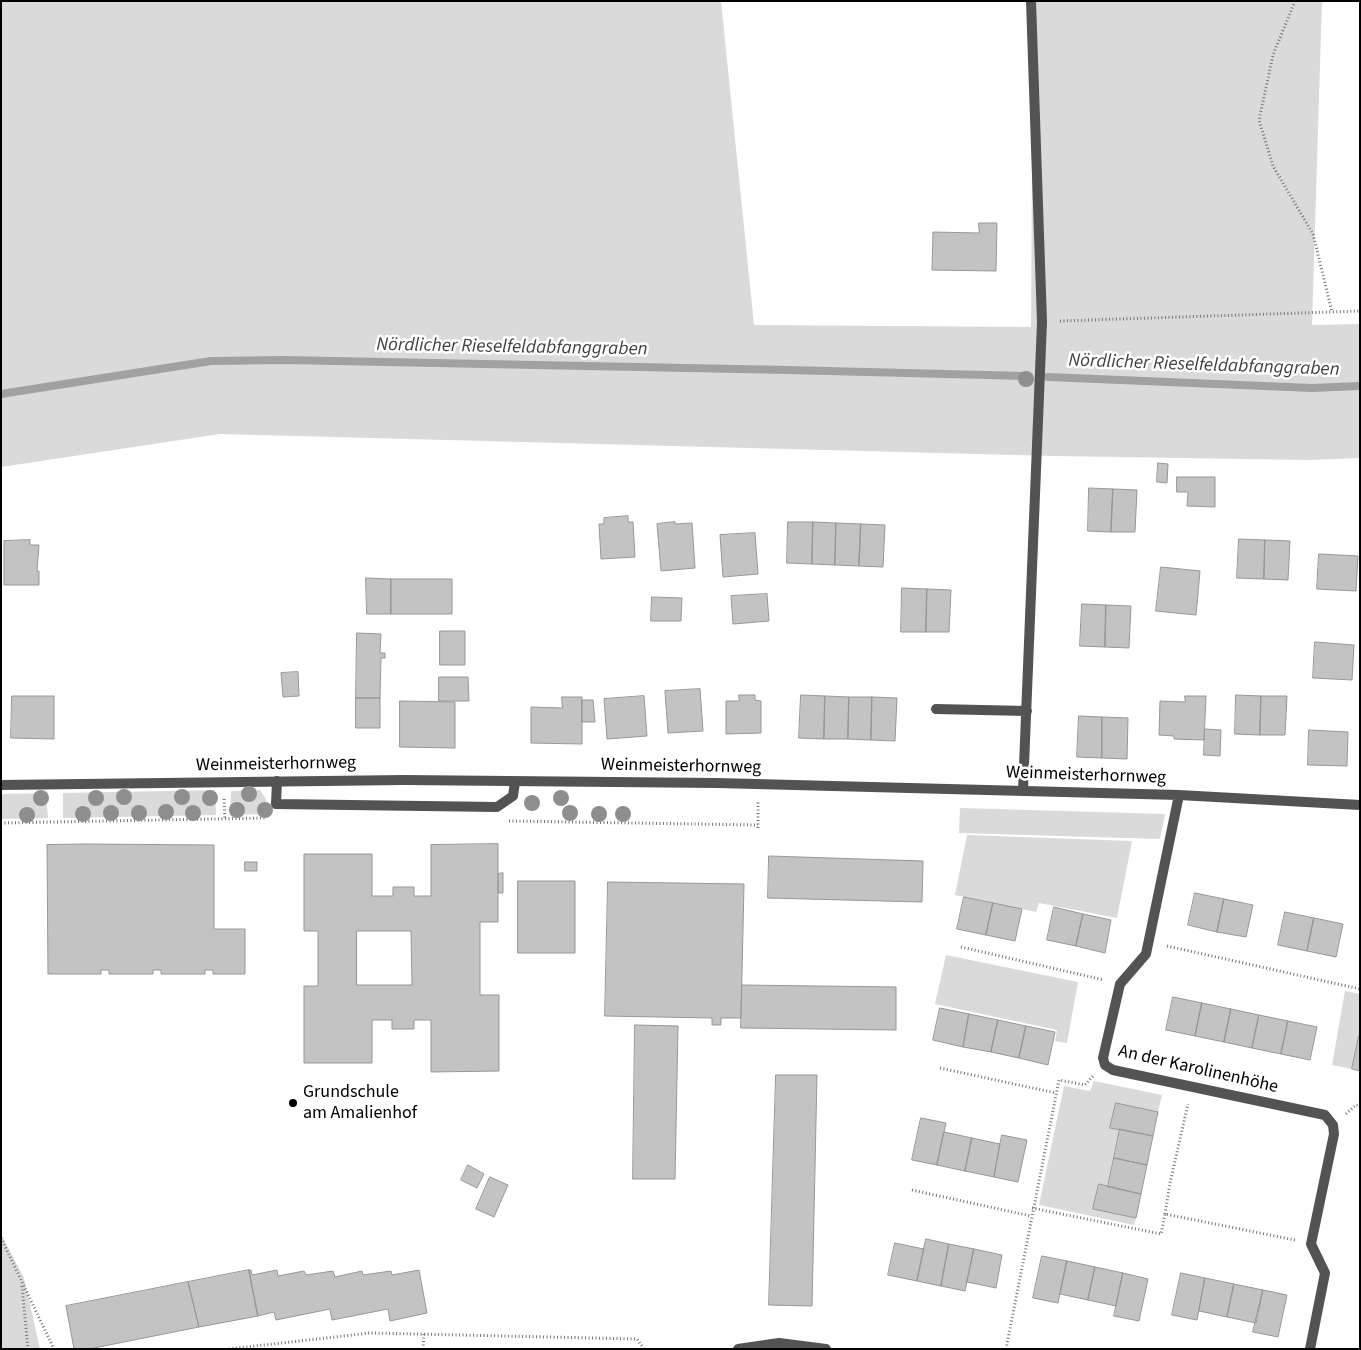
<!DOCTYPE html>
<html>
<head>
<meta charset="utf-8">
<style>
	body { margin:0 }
	#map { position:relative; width:1361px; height:1350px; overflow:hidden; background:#fff; font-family:"Source Sans 3",sans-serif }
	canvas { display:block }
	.frame { position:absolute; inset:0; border:2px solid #000; pointer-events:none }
</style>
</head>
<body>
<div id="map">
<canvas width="1361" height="1350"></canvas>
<div class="frame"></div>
</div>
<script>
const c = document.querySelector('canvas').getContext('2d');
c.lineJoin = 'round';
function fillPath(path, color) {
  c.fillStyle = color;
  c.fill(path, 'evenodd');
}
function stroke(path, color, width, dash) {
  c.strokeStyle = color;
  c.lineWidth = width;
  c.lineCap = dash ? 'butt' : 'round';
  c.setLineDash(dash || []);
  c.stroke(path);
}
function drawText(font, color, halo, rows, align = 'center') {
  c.font = font + ' "Source Sans 3",sans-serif';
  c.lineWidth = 5;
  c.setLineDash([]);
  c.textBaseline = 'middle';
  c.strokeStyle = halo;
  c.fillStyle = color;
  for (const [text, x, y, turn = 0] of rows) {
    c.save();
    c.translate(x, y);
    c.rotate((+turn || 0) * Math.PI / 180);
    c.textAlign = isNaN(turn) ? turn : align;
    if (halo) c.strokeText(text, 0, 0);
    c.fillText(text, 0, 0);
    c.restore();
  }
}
const green = new Path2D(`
	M1 1H721L754 325 1031 327 1033 1H1322L1312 325 1360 324V458L1309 460 1053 456 220 434 1 467Z
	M215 790 216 815 63 818V793Z
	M260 790 266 799 268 814 230 815 231 791Z
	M46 793 48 818 1 819V794Z
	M960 808 1165 814 1160 839 959 833Z
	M967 835 1132 841 1117 918 1039 903 1036 912 955 895Z
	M946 955 1078 982 1067 1043 1055 1041 1057 1030 935 1004Z
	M1345 991 1360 994V1036L1352 1069 1332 1065Z
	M1094 1081 1162 1095 1158 1112 1116 1103 1111 1128 1120 1130 1108 1186 1099 1184 1094 1209 1136 1218 1134 1225 1039 1205 1064 1086 1090 1091Z
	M1 1234 24 1278 40 1349H1Z`);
const stream = new Path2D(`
	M1048 377 1312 388 1360 386
	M1 394 211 361 284 360 788 370 1026 376`);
const building = new Path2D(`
	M979 223H997L996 271 932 270 933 232 979 233Z
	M1158 463 1168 464 1167 483 1157 482Z
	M1177 477H1215V507L1187 506 1188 492H1177Z
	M1089 488 1113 489 1111 532 1088 531Z
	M1113 489 1137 490 1135 532H1111Z
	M628 516V522H633L635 557 601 559 599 524H604V518Z
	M675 522V524L692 523 695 568 661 571 657 524Z
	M788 522H813L812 564 787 563Z
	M813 522 836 523 835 565 812 564Z
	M836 523 861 524 859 566 835 565Z
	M861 524 885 525 883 567 859 566Z
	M755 533 758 574 723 577 720 535Z
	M1239 539 1265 540 1264 579 1237 578Z
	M30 540V545H39L37 571H39V585H4V541Z
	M1265 540 1290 541 1288 580 1264 579Z
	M1319 554 1358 556 1356 591 1317 589Z
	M1161 567 1200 571 1196 615 1156 611Z
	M366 578 391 579V614H367Z
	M391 579H452V614H391Z
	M902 588 927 589 926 632H901Z
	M927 589 951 590 949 632H926Z
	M767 594 769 621 733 624 731 596Z
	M652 597 682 598 681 621H651Z
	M1082 604 1106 605 1105 647 1080 646Z
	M1106 605 1131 606 1129 648 1105 647Z
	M440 631H465V665H440Z
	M357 633 381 634 380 653H385V658H381L380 698H356Z
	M1315 642 1354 645 1352 680 1313 678Z
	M298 672 299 696 283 697 281 673Z
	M439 677H468L469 701H439Z
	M700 689 703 731 668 733 665 691Z
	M739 695H755V700L761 701V733L726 734V701H739Z
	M801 695 825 696 824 739 799 738Z
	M1236 695 1261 696 1260 735 1235 734Z
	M12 696H54V739L11 738Z
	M644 696 647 736 607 739 604 699Z
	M825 696 849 697 848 739H824Z
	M1185 696H1206L1204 740 1174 739V736L1159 735 1160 701 1185 702Z
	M1261 696H1287L1285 735H1260Z
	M562 697H582V744L531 743V707L562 708Z
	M849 697H872L871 740 848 739Z
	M872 697 897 698 895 741 871 740Z
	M356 698H380V728H356Z
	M582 700H593L595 722H582Z
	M400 701 455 702V748L400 747Z
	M1079 716 1102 717V758L1077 757Z
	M1102 717 1128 718 1127 759 1102 758Z
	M1205 729 1221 730 1220 756 1204 755Z
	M1309 730 1348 732 1347 766 1308 765Z
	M84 844 214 845V929H245V974H213V970H205V974H161V970H153V974H109V970H101V974H48L47 845Z
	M498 844V922H480V995H499V1071L431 1072V1020H414V1029H392V1020H372V1063H304V986H318V931H304V854H372V896H393V887H414V896H431V845ZM357 931H411L412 985H357Z
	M769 856 923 861 922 902 768 898Z
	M245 862H257V871H245Z
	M503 873V893H498V874Z
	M518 881H575V953H518Z
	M608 882 744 884 741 1018H721V1025H712V1018L605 1016Z
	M1195 893 1224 899 1217 932 1188 925Z
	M964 897 993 903 986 935 957 929Z
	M1224 899 1253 905 1246 937 1217 932Z
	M993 903 1022 909 1015 941 986 935Z
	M1054 907 1083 914 1076 946 1047 940Z
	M1285 912 1314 918 1307 951 1278 945Z
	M1083 914 1111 920 1105 953 1076 946Z
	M1314 918 1343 924 1336 957 1307 951Z
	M742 985 896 987V1030L741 1028Z
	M1173 997 1202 1003 1195 1036 1166 1030Z
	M1202 1003 1231 1009 1224 1042 1195 1036Z
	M940 1008 969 1014 963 1047 933 1040Z
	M1231 1009 1259 1015 1252 1048 1224 1042Z
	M969 1014 998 1020 991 1052 963 1047Z
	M1259 1015 1288 1021 1281 1054 1252 1048Z
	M998 1020 1026 1026 1019 1058 991 1052Z
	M1288 1021 1317 1027 1310 1060 1281 1054Z
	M635 1025 678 1026 675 1179H633Z
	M1026 1026 1055 1032 1048 1065 1019 1058Z
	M1359 1036H1360V1071L1352 1069Z
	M776 1075H817L812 1306 769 1305Z
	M1116 1103 1158 1112 1153 1136 1110 1128Z
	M921 1118 946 1123 937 1165 912 1160Z
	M1120 1129 1153 1136 1147 1165 1114 1158Z
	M944 1132 972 1138 965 1171 937 1165Z
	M1002 1135 1027 1140 1018 1182 994 1177Z
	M972 1138 1000 1144 994 1177 965 1171Z
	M1114 1158 1147 1165 1141 1194 1108 1187Z
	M468 1165 484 1174 477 1188 461 1180Z
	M490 1177 508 1185 494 1217 476 1209Z
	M1099 1184 1141 1194 1136 1218 1093 1209Z
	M926 1239 949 1244 941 1286 917 1281Z
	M895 1243 924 1249 917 1281 888 1275Z
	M949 1244 974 1249 965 1291 941 1286Z
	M974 1249 1002 1255 996 1288 967 1282Z
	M1042 1256 1067 1261 1058 1303 1033 1298Z
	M1067 1261 1095 1267 1088 1300 1060 1294Z
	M1095 1267 1123 1273 1116 1306 1088 1300Z
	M249 1270H251L252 1275 277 1270 278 1276 304 1271 306 1275 333 1271 335 1277 362 1271 363 1275 391 1271 392 1275 419 1270 427 1313 390 1321 388 1309 332 1320 330 1309 276 1320 274 1312 258 1316Z
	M249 1270 258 1316 199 1327 188 1282Z
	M1123 1273 1148 1279 1139 1321 1114 1316Z
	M1181 1273 1205 1278 1197 1320 1172 1315Z
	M1205 1278 1234 1284 1227 1317 1199 1311Z
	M188 1282 199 1327 89 1349H74L66 1306Z
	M1234 1284 1263 1290 1256 1323 1227 1317Z
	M1263 1290 1287 1295 1278 1337 1253 1332Z`);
const path = new Path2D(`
	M1295 1 1273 55 1259 120 1273 166 1313 234 1332 312
	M1060 321 1360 311
	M224 799 225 819
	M509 821 758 825
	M1 823 265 818
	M758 828V802
	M1167 946 1360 989
	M961 947 1104 980
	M940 1068 1056 1093
	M1346 1114 1356 1105 1360 1106
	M912 1190 1031 1216
	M1032 1208 1161 1234 1165 1214 1295 1240
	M1165 1214 1170 1183 1188 1104
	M1 1238 54 1349
	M22 1286 28 1349
	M229 1349 370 1333 637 1339 644 1349
	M423 1349 424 1334
	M1006 1349 1059 1080 1085 1085 1093 1076`);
const lane = new Path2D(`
	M936 709 1027 711
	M277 781 276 804 497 807 513 796 515 782
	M1023 790 1042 322 1031 1`);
const street = new Path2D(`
	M1 785 404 780 717 783 1179 795 1360 805
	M1179 795 1146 954 1120 984 1103 1058 1105 1065 1113 1070 1325 1115 1333 1125 1334 1134 1311 1244 1325 1273 1310 1349
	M738 1349 779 1343 826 1349`);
const trees = [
	[1026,379],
	[249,794],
	[124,797],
	[182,797],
	[41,798],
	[96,798],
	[210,798],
	[561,798],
	[532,803],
	[237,810],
	[265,810],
	[166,812],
	[111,813],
	[139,813],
	[193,813],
	[570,813],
	[83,814],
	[599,814],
	[623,814],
	[27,815]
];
const markers = [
	[293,1103,5,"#000"]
];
const streetNames = [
	["Weinmeisterhornweg",276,765,-1],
	["Weinmeisterhornweg",681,767,1],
	["Weinmeisterhornweg",1086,776,2],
	["An der Karolinenhöhe",1198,1070,13]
];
const poiNames = [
	["Grundschule",303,1093],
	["am Amalienhof",303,1114]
];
const waterNames = [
	["Nördlicher Rieselfeldabfanggraben",512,348,1],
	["Nördlicher Rieselfeldabfanggraben",1204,366,2]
];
fillPath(green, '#dadada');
stroke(stream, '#a1a1a1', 8);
fillPath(building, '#c3c3c3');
stroke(building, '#979797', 1);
stroke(path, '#757575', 3, [1, 2.5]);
stroke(lane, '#535353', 10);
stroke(street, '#535353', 10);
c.fillStyle = '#8e8e8e';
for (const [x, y] of trees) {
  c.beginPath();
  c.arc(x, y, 8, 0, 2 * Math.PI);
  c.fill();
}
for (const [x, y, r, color] of markers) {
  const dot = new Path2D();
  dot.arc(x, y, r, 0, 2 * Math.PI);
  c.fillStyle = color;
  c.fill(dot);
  stroke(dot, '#fff', 2);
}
drawText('18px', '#000', '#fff', streetNames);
drawText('18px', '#000', '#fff', poiNames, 'left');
drawText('italic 19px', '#424242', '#fff', waterNames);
</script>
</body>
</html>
